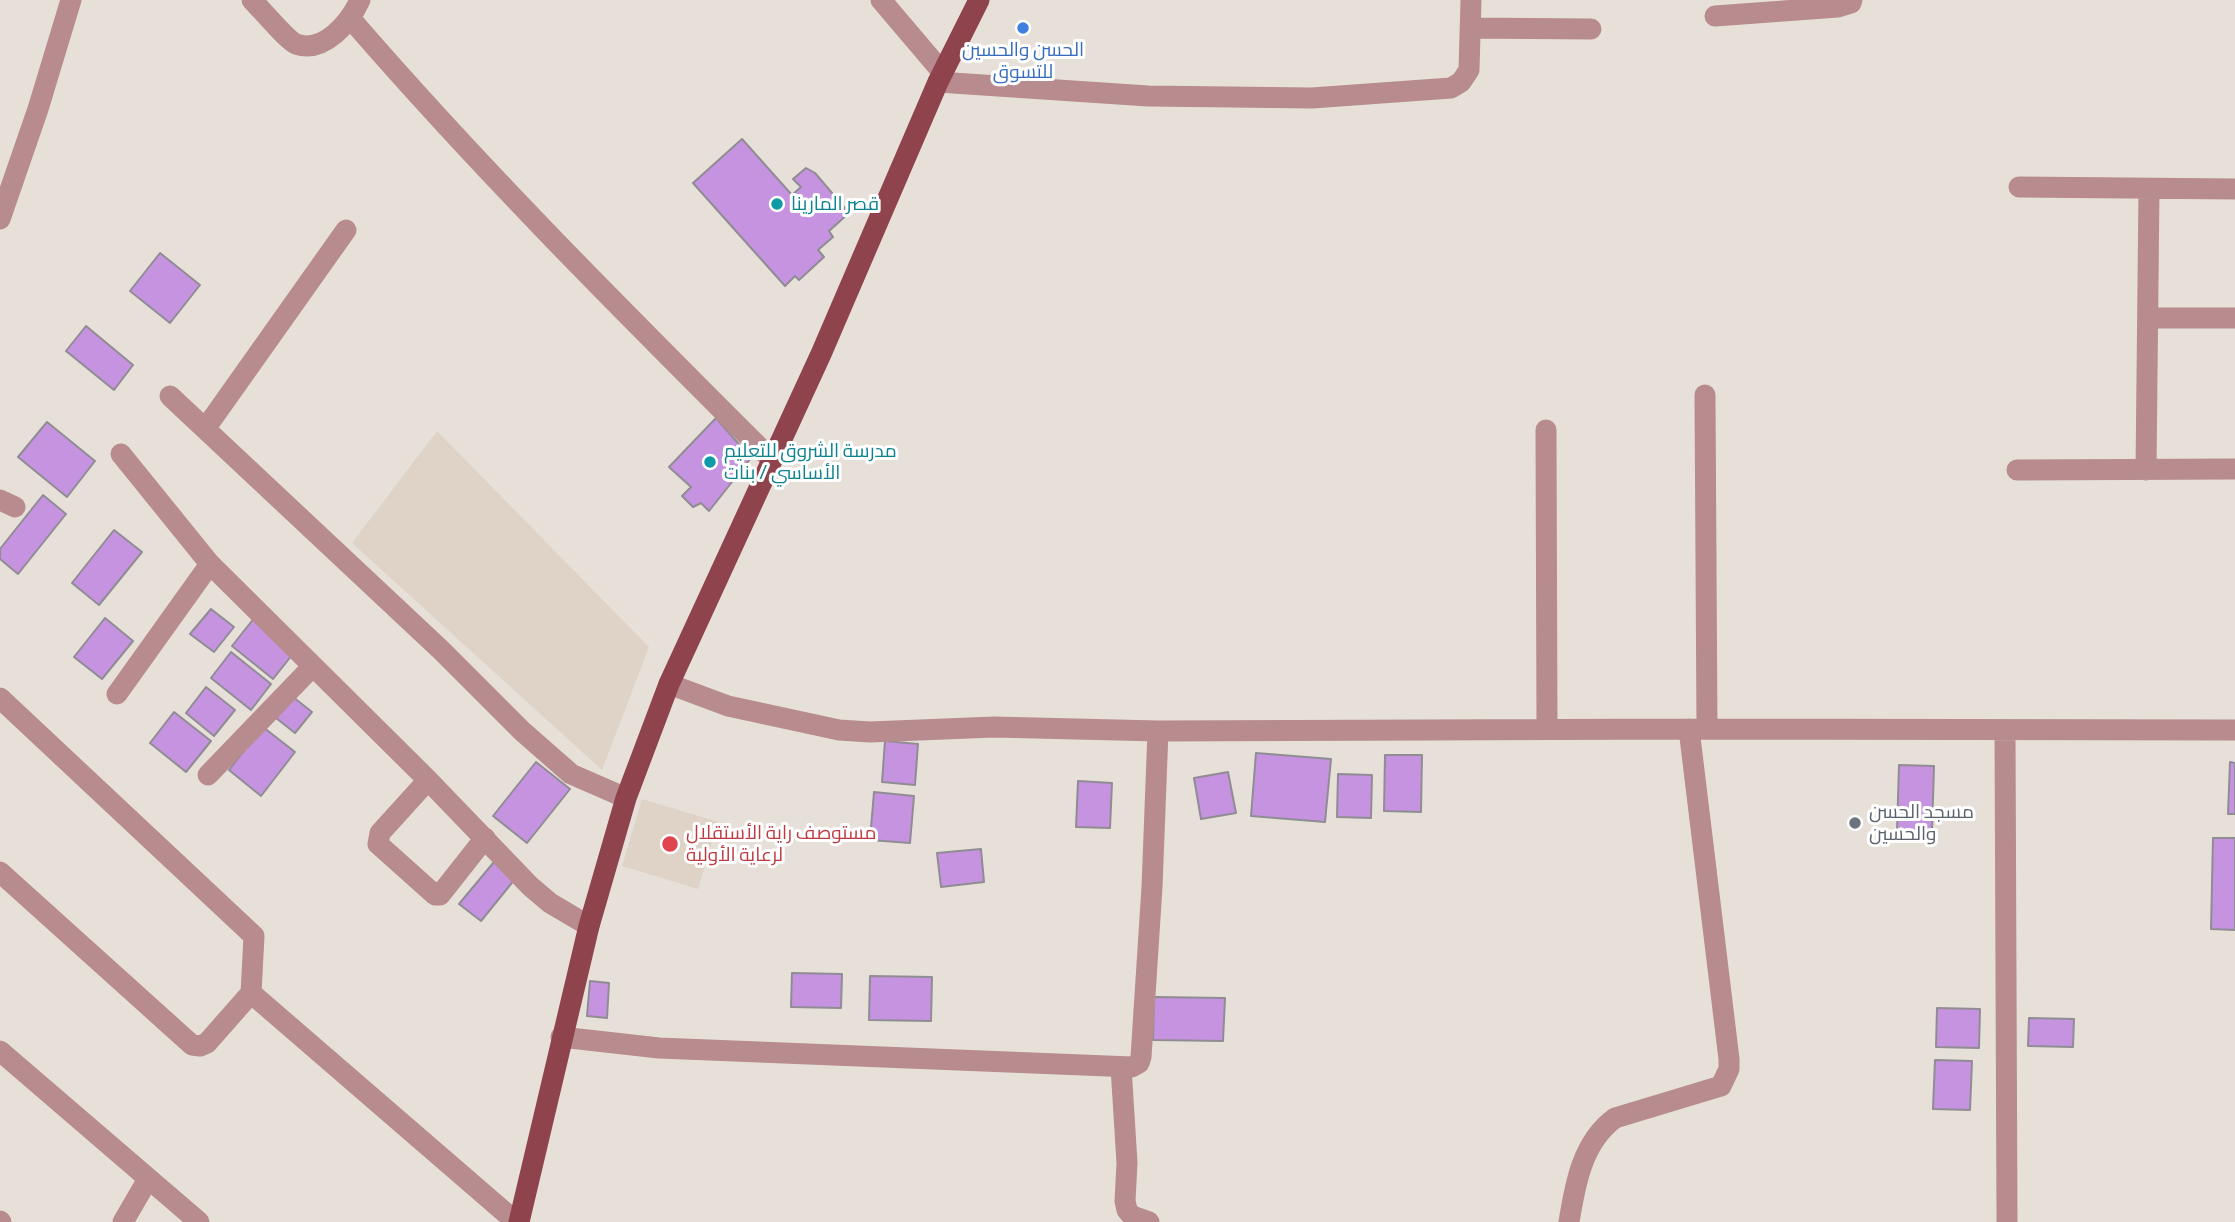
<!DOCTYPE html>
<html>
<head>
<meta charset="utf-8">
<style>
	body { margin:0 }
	canvas { display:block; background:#e6e0d9 }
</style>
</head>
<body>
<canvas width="2235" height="1222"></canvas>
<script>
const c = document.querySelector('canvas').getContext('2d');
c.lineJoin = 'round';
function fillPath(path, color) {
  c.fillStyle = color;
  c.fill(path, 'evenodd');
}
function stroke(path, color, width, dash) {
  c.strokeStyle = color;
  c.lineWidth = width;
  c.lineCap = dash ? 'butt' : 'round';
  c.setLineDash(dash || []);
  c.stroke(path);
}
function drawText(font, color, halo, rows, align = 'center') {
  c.font = font + ' Commissioner,Cairo,sans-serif';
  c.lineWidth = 6;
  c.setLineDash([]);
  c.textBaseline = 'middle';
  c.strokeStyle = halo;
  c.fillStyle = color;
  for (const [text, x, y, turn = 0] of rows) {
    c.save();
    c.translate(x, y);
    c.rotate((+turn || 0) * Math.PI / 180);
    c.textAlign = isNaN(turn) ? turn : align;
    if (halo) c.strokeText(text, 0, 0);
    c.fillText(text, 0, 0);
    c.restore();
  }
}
const built = new Path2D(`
	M437 431 649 647 602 770 352 543Z
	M642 799 718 822 698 889 622 866Z`);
const building = new Path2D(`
	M742 139 792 195 801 187 793 179 806 168 815 173 849 213 829 231 833 237 818 250 824 257 799 280 795 276 785 286 693 183Z
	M160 253 200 285 170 323 130 291Z
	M86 326 133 365 114 390 66 351Z
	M716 418 751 458 709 511 701 503 693 507 682 496 691 487 669 467Z
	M47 422 95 461 67 497 18 457Z
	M43 495 66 514 18 574 0 559V549Z
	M114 530 142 552 99 605 72 583Z
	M211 609 234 627 214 652 190 634Z
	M255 617 296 650 273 679 232 646Z
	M105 618 133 641 102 679 74 657Z
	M231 652 271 684 251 710 211 678Z
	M206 687 235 710 214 736 186 713Z
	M288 693 312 712 295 733 271 714Z
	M174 712 211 741 186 772 150 743Z
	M263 727 295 752 261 796 229 770Z
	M885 741 918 744 915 785 882 782Z
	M1256 753 1331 759 1325 822 1251 816Z
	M1385 755H1422L1421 812 1384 811Z
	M536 762 570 789 527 843 493 816Z
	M2230 762 2235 763V814H2228Z
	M1899 765 1934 766 1932 832 1897 831Z
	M1228 772 1236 813 1201 819 1194 778Z
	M1338 774 1372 775 1371 818 1337 817Z
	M1078 781 1112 783 1110 828 1076 827Z
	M874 792 914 796 910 843 870 840Z
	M2213 838H2235V930L2211 929Z
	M981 849 984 882 941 887 937 853Z
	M494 862 515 879 481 921 459 904Z
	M792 973 842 974 841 1008 791 1007Z
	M870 976 932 977 931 1021 869 1020Z
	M590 981 609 983 607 1018 587 1016Z
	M1154 997 1225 998 1223 1041 1153 1040Z
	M1937 1008 1980 1009 1979 1048 1936 1047Z
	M2029 1018 2074 1019 2073 1047 2028 1046Z
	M1935 1060 1972 1061 1970 1110 1933 1109Z`);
const minor = new Path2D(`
	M252 0C261 9 287 40 296 44 324 54 350 22 360 0
	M881 0 943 73
	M1715 16 1838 7 1851 3 1852 0
	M350 18C483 172 628 316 772 460
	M1471 28 1591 29
	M938 82 1148 96 1312 98 1451 88 1461 82 1469 70 1471 0
	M2019 187 2235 189
	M0 219 38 109 71 0
	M2148 318H2235
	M1705 395 1707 729
	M170 396 441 650 522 731 571 774 626 798
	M205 429 346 230
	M1546 430 1547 729
	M121 454 210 564
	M2017 470 2235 469
	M2146 470 2149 190
	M0 500 15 507
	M669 684 728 706 839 730 870 732 994 727 1158 731 1689 729 2235 730
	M117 694 210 564 313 666
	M0 698 254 936 251 993 207 1043 200 1046 192 1045 0 872
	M2005 730 2007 1222
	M208 775 313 666 428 780 530 886 550 903 589 926
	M428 780 380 833 378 844 435 895H440L485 838
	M251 993 516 1222
	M561 1037 659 1048 1132 1067 1139 1063 1141 1057 1152 887 1158 731
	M0 1051 199 1222
	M1121 1067 1127 1163 1125 1201 1127 1210 1132 1216 1149 1222
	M0 1221 1 1222
	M123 1222 148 1179
	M1569 1222C1575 1185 1582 1142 1615 1118L1721 1086 1729 1069V1059L1689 729`);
const major = new Path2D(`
	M519 1222 589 926 626 798 669 684 821 354 938 82 979 0`);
const markers = [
	[1023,28,7,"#3f7fe0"],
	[777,204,7,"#0f9aa8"],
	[710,462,7,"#0f9aa8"],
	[1855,823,7,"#6b7280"],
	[670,844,9,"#e0444e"]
];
const shopNames = [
	["الحسن والحسين",1023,50],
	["للتسوق",1023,72]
];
const cultureNames = [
	["قصر المارينا",791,204],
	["مدرسة الشروق للتعليم",724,451],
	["الأساسي / بنات",724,473]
];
const worshipNames = [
	["مسجد الحسن",1869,812],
	["والحسين",1869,834]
];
const healthNames = [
	["مستوصف راية الأستقلال",686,833],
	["لرعاية الأولية",686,855]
];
fillPath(built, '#dfd3c7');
fillPath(building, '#c693e1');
stroke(building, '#908c93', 2);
stroke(minor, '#b88c8f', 21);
stroke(major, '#8f434d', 21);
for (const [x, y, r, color] of markers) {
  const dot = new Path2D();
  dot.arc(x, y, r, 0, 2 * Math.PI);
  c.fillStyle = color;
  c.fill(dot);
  stroke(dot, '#fff', 2.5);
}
drawText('19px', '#366cbe', '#fff', shopNames);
drawText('19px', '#0d838f', '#fff', cultureNames, 'left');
drawText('19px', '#5b616d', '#fff', worshipNames, 'left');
drawText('19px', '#be3a42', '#fff', healthNames, 'left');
</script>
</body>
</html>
